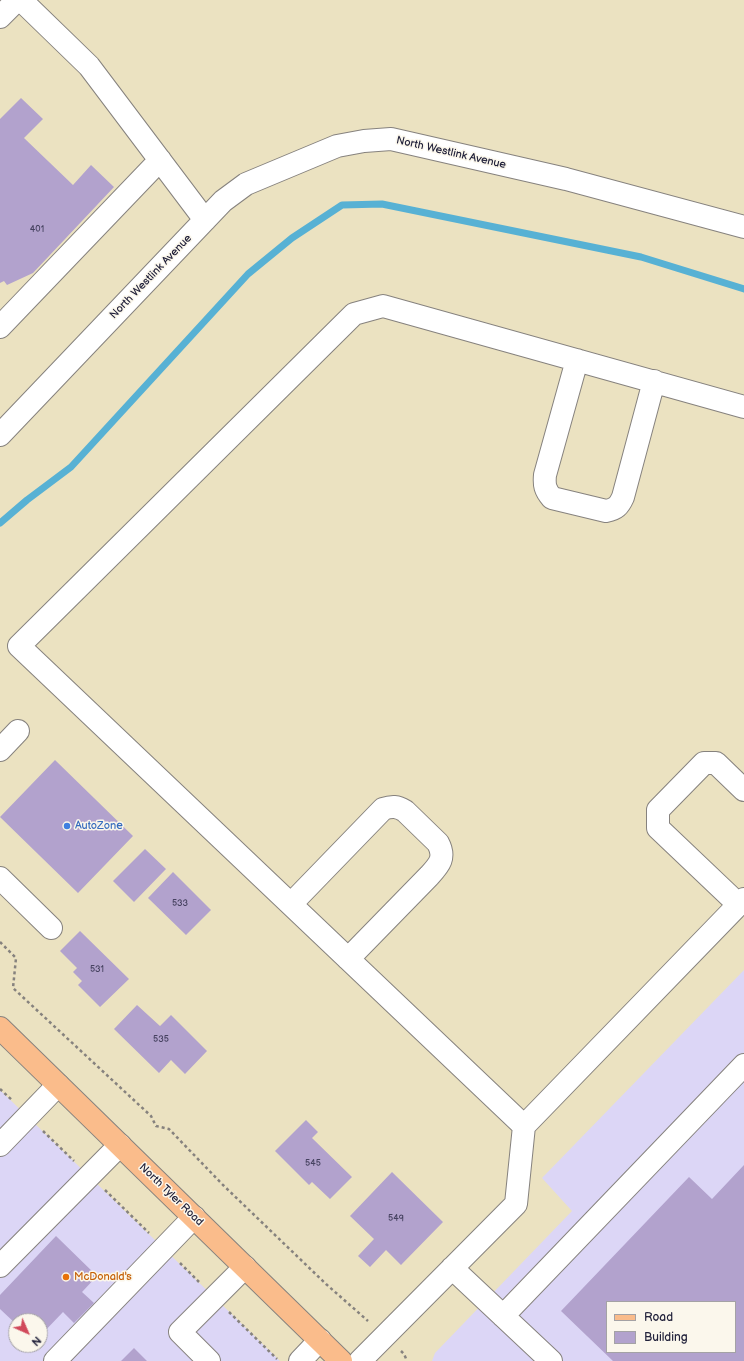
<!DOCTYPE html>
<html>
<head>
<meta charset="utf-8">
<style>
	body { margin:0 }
	#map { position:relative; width:744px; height:1361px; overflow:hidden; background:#ebe2c1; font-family:"Balsamiq Sans",sans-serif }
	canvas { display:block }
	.legend { position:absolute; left:606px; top:1301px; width:130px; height:52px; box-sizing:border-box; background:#fbf7ec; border:1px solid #a4a2a5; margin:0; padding:5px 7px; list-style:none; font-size:12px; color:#22223b }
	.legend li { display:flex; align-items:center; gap:8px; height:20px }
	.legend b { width:20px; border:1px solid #a4a2a5 }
	.north { position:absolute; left:8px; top:1313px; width:40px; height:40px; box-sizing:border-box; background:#fbf7ec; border:1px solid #a4a2a5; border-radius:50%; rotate:135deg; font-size:11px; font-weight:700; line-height:16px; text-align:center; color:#22223b }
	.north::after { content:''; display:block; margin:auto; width:14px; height:18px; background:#d1495b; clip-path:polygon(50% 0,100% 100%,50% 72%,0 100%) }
</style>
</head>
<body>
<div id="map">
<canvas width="744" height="1361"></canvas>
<ul class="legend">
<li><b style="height:5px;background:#fabc8b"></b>Road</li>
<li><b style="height:11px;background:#b2a2cd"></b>Building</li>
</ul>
<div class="north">N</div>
</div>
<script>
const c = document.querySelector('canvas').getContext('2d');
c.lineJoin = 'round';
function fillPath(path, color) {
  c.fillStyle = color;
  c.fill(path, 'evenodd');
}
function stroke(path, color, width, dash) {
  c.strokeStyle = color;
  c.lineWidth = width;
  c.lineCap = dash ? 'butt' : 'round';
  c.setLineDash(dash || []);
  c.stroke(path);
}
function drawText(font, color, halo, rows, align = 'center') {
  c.font = font + ' "Balsamiq Sans",sans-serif';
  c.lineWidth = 3;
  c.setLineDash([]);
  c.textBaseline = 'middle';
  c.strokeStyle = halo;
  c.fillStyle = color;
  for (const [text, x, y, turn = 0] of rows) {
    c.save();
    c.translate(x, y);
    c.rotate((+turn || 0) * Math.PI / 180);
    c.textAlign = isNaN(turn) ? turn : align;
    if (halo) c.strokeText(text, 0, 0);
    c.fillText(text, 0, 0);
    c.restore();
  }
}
const built = new Path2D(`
	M744 970V1361H432L435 1353 572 1211 542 1178ZM607 1302H735V1352H607Z
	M0 1090 280 1361H0ZM16 1321H40V1345H16Z`);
const stream = new Path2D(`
	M0 523 27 500 71 467 248 274 292 238 342 205 382 204 641 257 744 289`);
const building = new Path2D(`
	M21 98 43 119 24 138 73 185 91 165 114 187 33 273 7 285 4 281 0 283V119Z
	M55 760 133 836 78 893 0 817Z
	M145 849 166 869 134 902 113 881Z
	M173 872 211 910 186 935 148 898Z
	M80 931 129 979 100 1007 78 985 82 981 73 972 77 968 60 951Z
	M137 1005 160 1026 171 1015 207 1051 185 1074 171 1060 159 1073 114 1029Z
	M306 1120 318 1132 312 1138 352 1177 330 1199 312 1182 309 1185 275 1151Z
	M744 1165V1361H613L561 1311 689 1177 712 1199ZM607 1302H735V1352H607Z
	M392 1172 443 1222 401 1265 386 1250 370 1267 358 1256 374 1239 350 1216Z
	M56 1236 97 1276 82 1292 94 1303 74 1323 63 1312 40 1336V1321H16V1324L0 1309V1295Z
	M134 1348 147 1361H121Z`);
const path = new Path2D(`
	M0 942 16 958 13 988 151 1116 156 1126 169 1129 223 1185 326 1284 368 1321
	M0 1089 13 1101
	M43 1131 74 1161
	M105 1190 149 1233
	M180 1263 199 1282
	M229 1312 277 1359
	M401 1351 404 1354 407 1361`);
const minor = new Path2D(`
	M21 0 89 66 205 220
	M0 17 17 0
	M0 327 160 160
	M577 360 545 475C544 485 545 490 552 498L606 511C616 509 619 506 623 497L654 381
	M744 407 383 306 354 314 19 646 524 1126 744 899
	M0 435 223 201 246 184 337 146 364 141 391 139 566 179 744 227
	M0 750 18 731
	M0 878 51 928
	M291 904 383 809C392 806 397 806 405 811L438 843C446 858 439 865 429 876L348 959
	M739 905 658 828V810L704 763H716L744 790
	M0 1145 58 1085
	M0 1266 120 1145
	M452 1268 551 1361
	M503 1316 744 1065
	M55 1361 194 1217
	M209 1361 180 1332 245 1267
	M300 1361 320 1340
	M360 1361 516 1204 524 1126`);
const major = new Path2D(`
	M0 1028 341 1361`);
const markers = [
	[67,826,4,"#3f7fe0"],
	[66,1277,4,"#e8710a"]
];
const numberNames = [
	["401",37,230],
	["533",180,904],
	["531",97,970],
	["535",161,1040],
	["545",313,1164],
	["549",396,1219]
];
const streetNames = [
	["North Westlink Avenue",451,153,13],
	["North Westlink Avenue",151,277,-46],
	["North Tyler Road",171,1195,44]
];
const shopNames = [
	["AutoZone",75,826]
];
const foodNames = [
	["McDonald's",74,1277]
];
fillPath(built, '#dcd6f6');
stroke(stream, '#57b1d4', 7);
fillPath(building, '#b2a2cd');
stroke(minor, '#86827e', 24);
stroke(major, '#86827e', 24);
stroke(path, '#86827e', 2.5, [3, 3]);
stroke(minor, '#fff', 22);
stroke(major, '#fabc8b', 22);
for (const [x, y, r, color] of markers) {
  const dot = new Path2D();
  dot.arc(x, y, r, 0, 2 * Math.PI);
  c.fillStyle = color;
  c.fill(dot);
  stroke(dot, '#fbf7ec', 1.5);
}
drawText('9px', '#464260', null, numberNames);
drawText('11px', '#22223b', '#fbf7ec', streetNames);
drawText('11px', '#366cbe', '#fbf7ec', shopNames, 'left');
drawText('11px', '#c56008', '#fbf7ec', foodNames, 'left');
</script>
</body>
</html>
